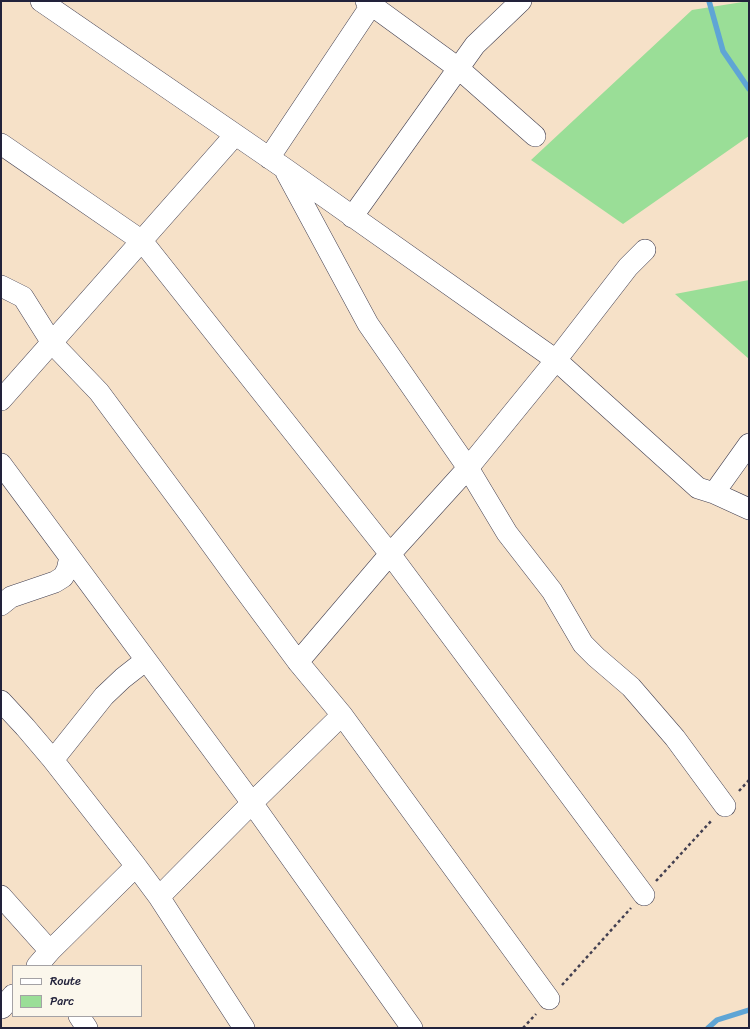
<!DOCTYPE html>
<html>
<head>
<meta charset="utf-8">
<style>
	body { margin:0 }
	#map { position:relative; width:750px; height:1029px; overflow:hidden; background:#f6e1c8; font-family:Sriracha,sans-serif }
	canvas { display:block }
	.frame { position:absolute; inset:0; border:2px solid #22223b; pointer-events:none }
	.legend { position:absolute; left:12px; top:965px; width:130px; height:52px; box-sizing:border-box; background:#fbf7ec; border:1px solid #a4a2a5; margin:0; padding:5px 7px; list-style:none; font-size:12px; color:#22223b }
	.legend li { display:flex; align-items:center; gap:8px; height:20px }
	.legend b { width:20px; border:1px solid #a4a2a5 }
</style>
</head>
<body>
<div id="map">
<canvas width="750" height="1029"></canvas>
<div class="frame"></div>
<ul class="legend">
<li><b style="height:5px;background:#fff"></b>Route</li>
<li><b style="height:11px;background:#9ade97"></b>Parc</li>
</ul>
</div>
<script>
const c = document.querySelector('canvas').getContext('2d');
c.lineJoin = 'round';
function fillPath(path, color) {
  c.fillStyle = color;
  c.fill(path, 'evenodd');
}
function stroke(path, color, width, dash) {
  c.strokeStyle = color;
  c.lineWidth = width;
  c.lineCap = dash ? 'butt' : 'round';
  c.setLineDash(dash || []);
  c.stroke(path);
}
const green = new Path2D(`
	M749 1V136L623 224 531 160 692 10Z
	M749 280V359L675 294Z`);
const stream = new Path2D(`
	M709 1 723 51 749 89
	M708 1028 717 1020 749 1010`);
const path = new Path2D(`
	M739 791 749 780
	M656 881 712 820
	M562 985 631 908
	M523 1028 536 1014`);
const minor = new Path2D(`
	M41 1 284 168 556 360 698 488 714 493 749 509
	M366 1 458 68 535 136
	M1 144 142 241 390 554 644 895
	M269 158 374 1
	M286 172 368 324 468 468 507 533 552 591 583 644 596 657 631 687 675 738 725 806
	M352 217 475 45 521 1
	M1 286 23 297 52 343 99 392 191 516 244 589 298 662 342 715 549 999
	M1 400 235 135
	M1 464 252 803 412 1028
	M714 493 749 444
	M1 605 11 597 55 582 63 577 67 570 70 557
	M298 662 390 554 468 468 556 360 628 267 645 250
	M1 701 25 727 53 760 136 866 159 897 244 1028
	M53 760 104 696 123 678 146 660
	M1 896 50 951
	M159 897 252 803 342 715
	M37 966 50 951 136 866
	M2 1008 13 995
	M79 1016 87 1028`);
fillPath(green, '#9ade97');
stroke(stream, '#5fa5d5', 5.5);
stroke(minor, '#423f50', 22);
stroke(path, '#423f50', 2.5, [3, 3]);
stroke(minor, '#fff', 21);
</script>
</body>
</html>
